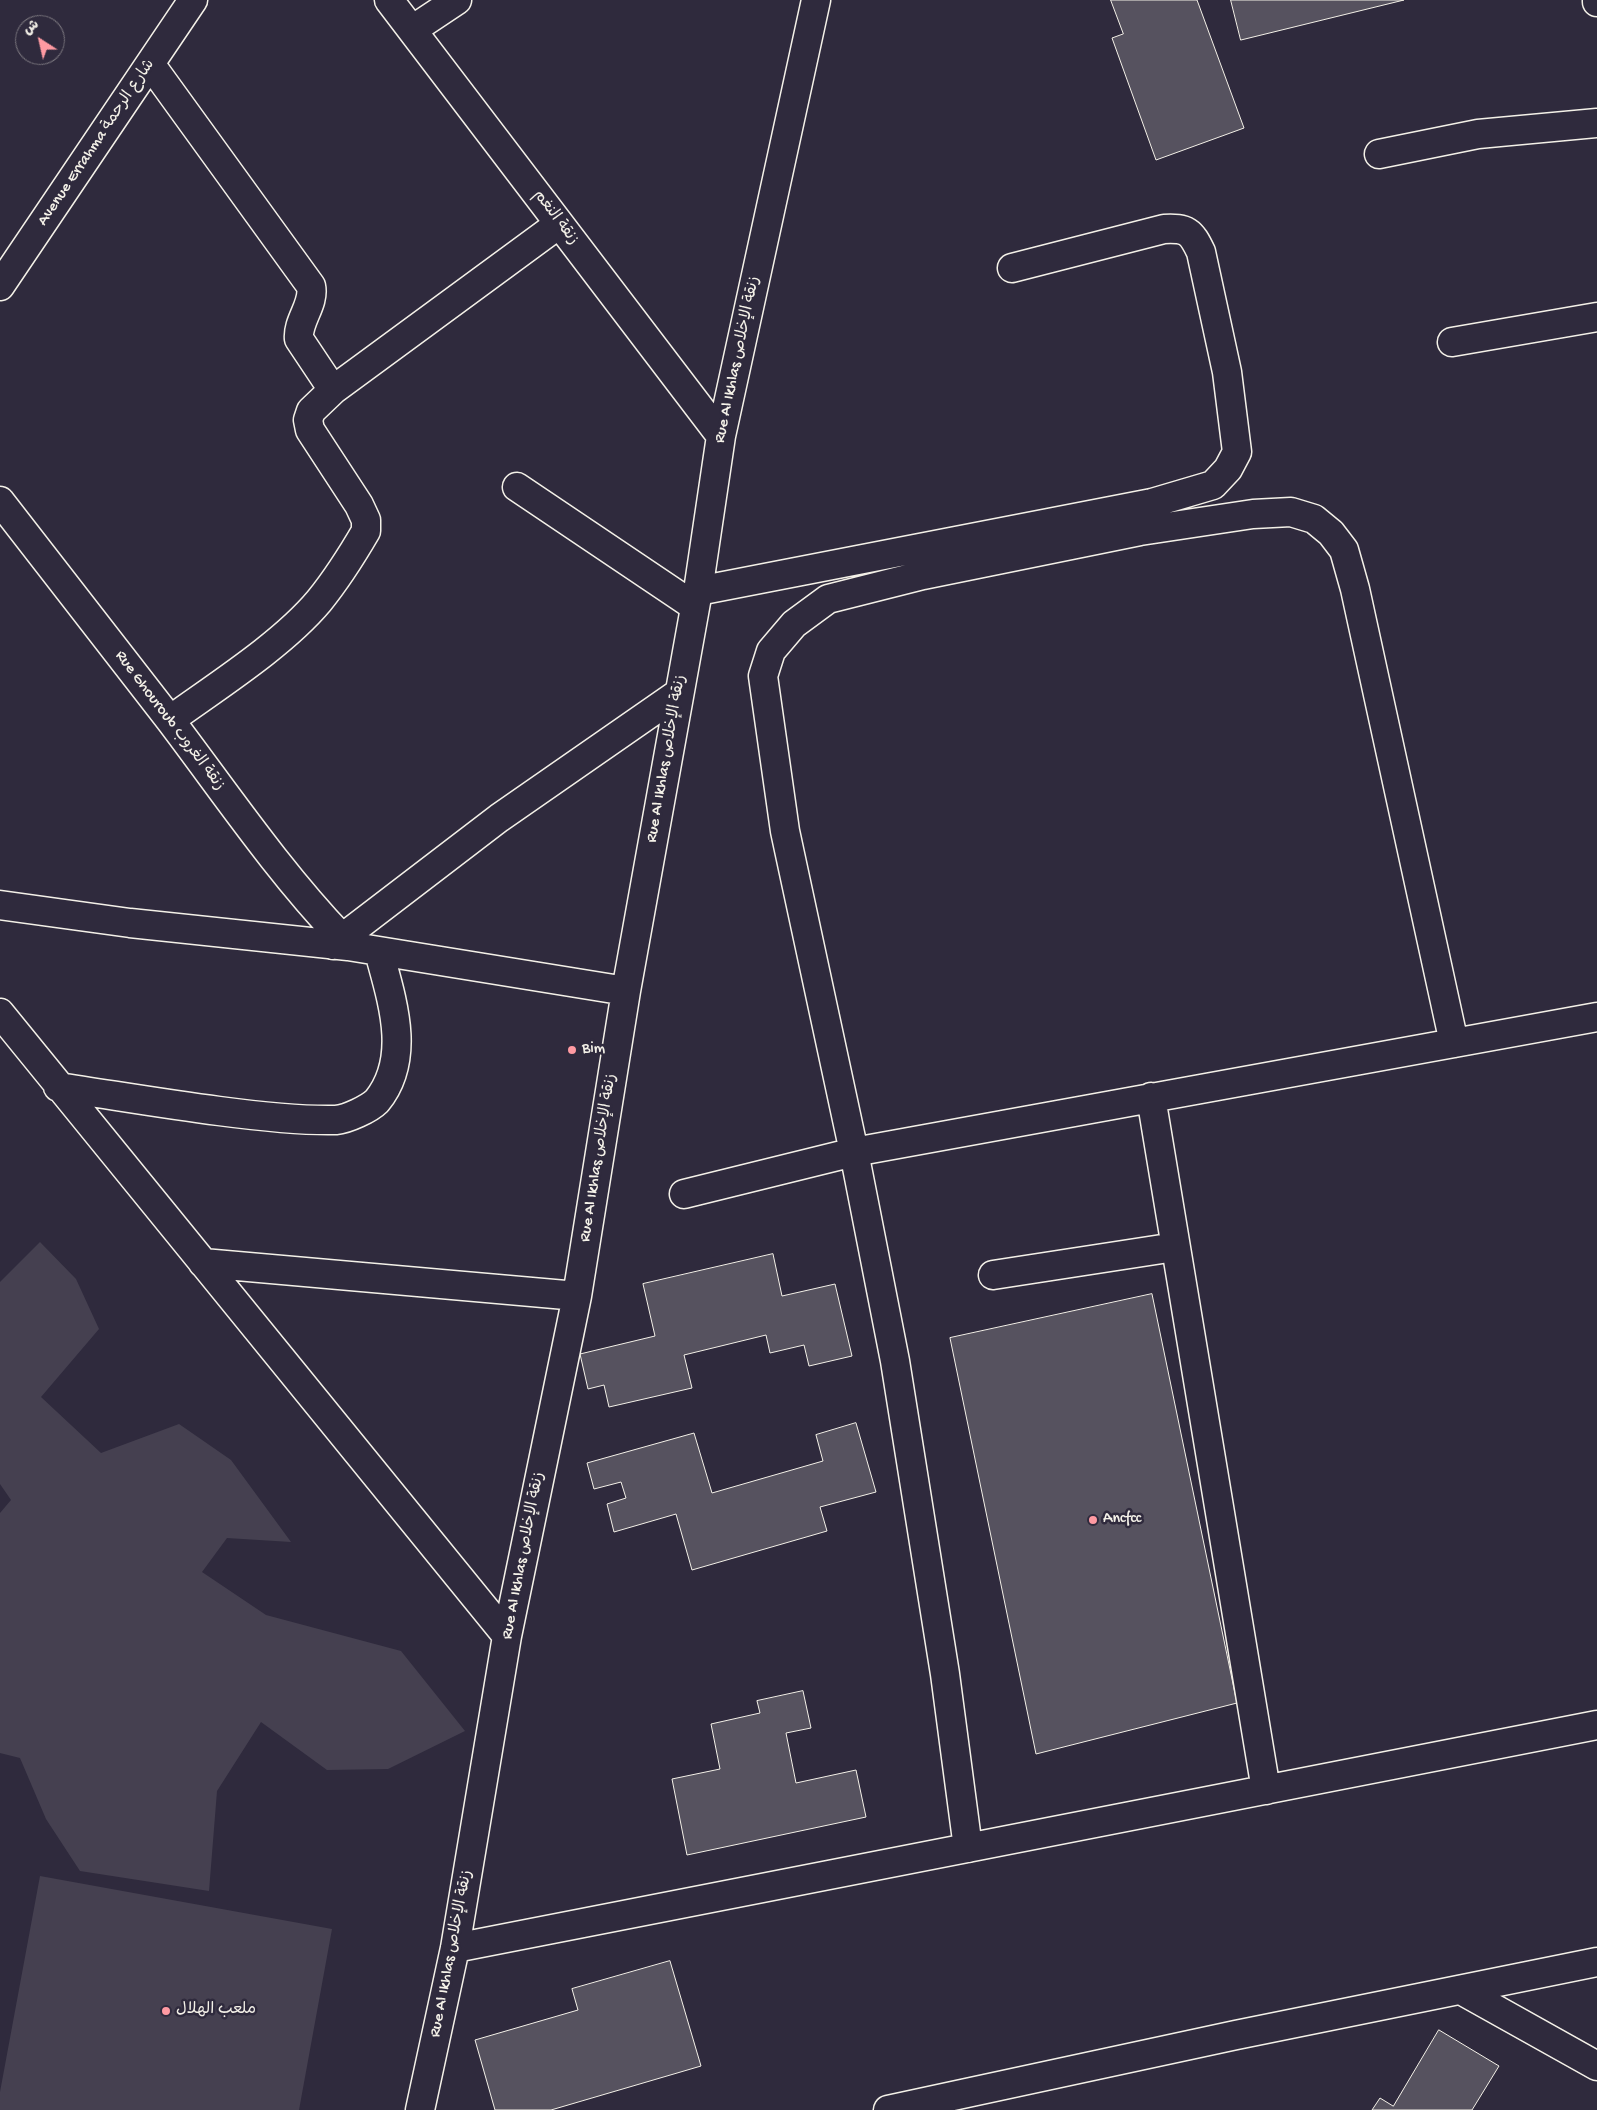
<!DOCTYPE html>
<html>
<head>
<meta charset="utf-8">
<style>
	body { margin:0 }
	#map { position:relative; width:1597px; height:2110px; overflow:hidden; background:#2f2a3d; font-family:"Gochi Hand","Playpen Sans Arabic",sans-serif }
	canvas { display:block }
	.north { position:absolute; left:15px; top:15px; width:50px; height:50px; box-sizing:border-box; background:#2f2a3d; border:1px solid #7e7a81; border-radius:50%; rotate:325deg; font-size:14px; font-weight:700; line-height:20px; text-align:center; color:#f4f1e8 }
	.north::after { content:''; display:block; margin:auto; width:18px; height:22px; background:#ff9aa2; clip-path:polygon(50% 0,100% 100%,50% 72%,0 100%) }
</style>
</head>
<body>
<div id="map">
<canvas width="1597" height="2110"></canvas>
<div class="north">ش</div>
</div>
<script>
const c = document.querySelector('canvas').getContext('2d');
c.lineJoin = 'round';
function fillPath(path, color) {
  c.fillStyle = color;
  c.fill(path, 'evenodd');
}
function stroke(path, color, width, dash) {
  c.strokeStyle = color;
  c.lineWidth = width;
  c.lineCap = dash ? 'butt' : 'round';
  c.setLineDash(dash || []);
  c.stroke(path);
}
function drawText(font, color, halo, rows, align = 'center') {
  c.font = font + ' "Gochi Hand","Playpen Sans Arabic",sans-serif';
  c.lineWidth = 5;
  c.setLineDash([]);
  c.textBaseline = 'middle';
  c.strokeStyle = halo;
  c.fillStyle = color;
  for (const [text, x, y, turn = 0] of rows) {
    c.save();
    c.translate(x, y);
    c.rotate((+turn || 0) * Math.PI / 180);
    c.textAlign = isNaN(turn) ? turn : align;
    if (halo) c.strokeText(text, 0, 0);
    c.fillText(text, 0, 0);
    c.restore();
  }
}
const green = new Path2D(`
	M40 1242 76 1279 99 1329 41 1397 101 1453 179 1424 231 1460 291 1542 227 1538 202 1572 266 1615 401 1651 465 1731 388 1769 327 1770 261 1722 217 1791 209 1891 80 1871 46 1819 20 1758 0 1753V1513L11 1500 0 1484V1282Z
	M40 1876 332 1929 299 2110H0V2092Z`);
const building = new Path2D(`
	M1111 0H1197L1244 128 1156 160 1112 38 1123 34Z
	M1231 0H1404L1241 40Z
	M773 1254 782 1296 835 1284 852 1356 809 1366 804 1345 770 1353 766 1335 684 1355 692 1388 609 1407 604 1385 588 1389 580 1354 655 1336 643 1284Z
	M1152 1294 1237 1703 1036 1754 950 1338Z
	M856 1423 876 1492 820 1507 827 1531 692 1570 676 1514 614 1532 607 1504 626 1498 621 1482 594 1489 587 1463 694 1433 712 1493 823 1461 816 1435Z
	M803 1691 811 1728 786 1733 796 1783 856 1770 866 1817 687 1855 672 1779 720 1769 711 1724 760 1713 757 1701Z
	M670 1961 701 2066 551 2110H495L475 2040 578 2010 572 1989Z
	M1439 2030 1499 2066 1472 2110H1372L1380 2098 1393 2106Z`);
const minor = new Path2D(`
	M389 0 721 436
	M1597 0V2
	M412 30 457 0
	M151 65 311 286C315 304 297 321 299 339L333 390
	M1379 154 1478 134 1597 123
	M0 286 193 0
	M1452 342 1597 317
	M517 487 694 606
	M0 501C57 574 114 647 170 720 226 794 278 871 342 938
	M698 591 1152 503 1213 485 1228 469 1237 452 1227 372 1201 252C1191 231 1187 228 1164 229L1012 268
	M170 720C217 686 282 645 319 601 336 580 352 555 366 531V520L359 505 310 430 308 420 311 411 333 390 559 224
	M0 905 130 923 348 946 626 991
	M333 945 499 818 679 693
	M0 1013 507 1636
	M58 1087C112 1095 165 1104 219 1111 257 1116 298 1121 336 1120 347 1119 369 1109 377 1101 412 1058 392 1000 379 952
	M1151 1097 1266 1790
	M684 1194 854 1152 1597 1017
	M203 1263 577 1296
	M993 1275 1175 1247
	M968 1848 945 1674 895 1361 854 1152 785 831 763 676 771 651 794 624 828 599 923 575 1140 531 1253 514 1291 512 1314 519 1331 533 1344 550 1355 589 1454 1043
	M455 1948 1597 1725
	M1461 1990 1597 2066
	M420 2110 455 1948 507 1636 577 1296 626 991 698 591 721 436 816 0
	M888 2110 1236 2035 1597 1962`);
const markers = [
	[572,1050,5,"#ff9aa2"],
	[1093,1520,5,"#ff9aa2"],
	[166,2011,5,"#ff9aa2"]
];
const streetNames = [
	["Avenue Errahma شارع الرحمة",97,143,-56],
	["زنقة النغم",555,218,53],
	["Rue Al Ikhlas زنقة الإخلاص",738,360,-78],
	["Rue Ghouroub زنقة الغروب",169,721,53],
	["Rue Al Ikhlas زنقة الإخلاص",667,759,-80],
	["Rue Al Ikhlas زنقة الإخلاص",599,1158,-81],
	["Rue Al Ikhlas زنقة الإخلاص",524,1556,-79],
	["Rue Al Ikhlas زنقة الإخلاص",452,1954,-79]
];
const poiNames = [
	["Bim",582,1050],
	["Ancfcc",1103,1520],
	["ملعب الهلال",176,2011]
];
fillPath(green, '#454050');
fillPath(building, '#56525f');
stroke(building, '#f4f1e8', 1);
stroke(minor, '#f4f1e8', 31);
stroke(minor, '#2f2a3d', 28);
for (const [x, y, r, color] of markers) {
  const dot = new Path2D();
  dot.arc(x, y, r, 0, 2 * Math.PI);
  c.fillStyle = color;
  c.fill(dot);
  stroke(dot, '#2f2a3d', 2);
}
drawText('16px', '#f4f1e8', '#2f2a3d', streetNames);
drawText('16px', '#f4f1e8', '#2f2a3d', poiNames, 'left');
</script>
</body>
</html>
